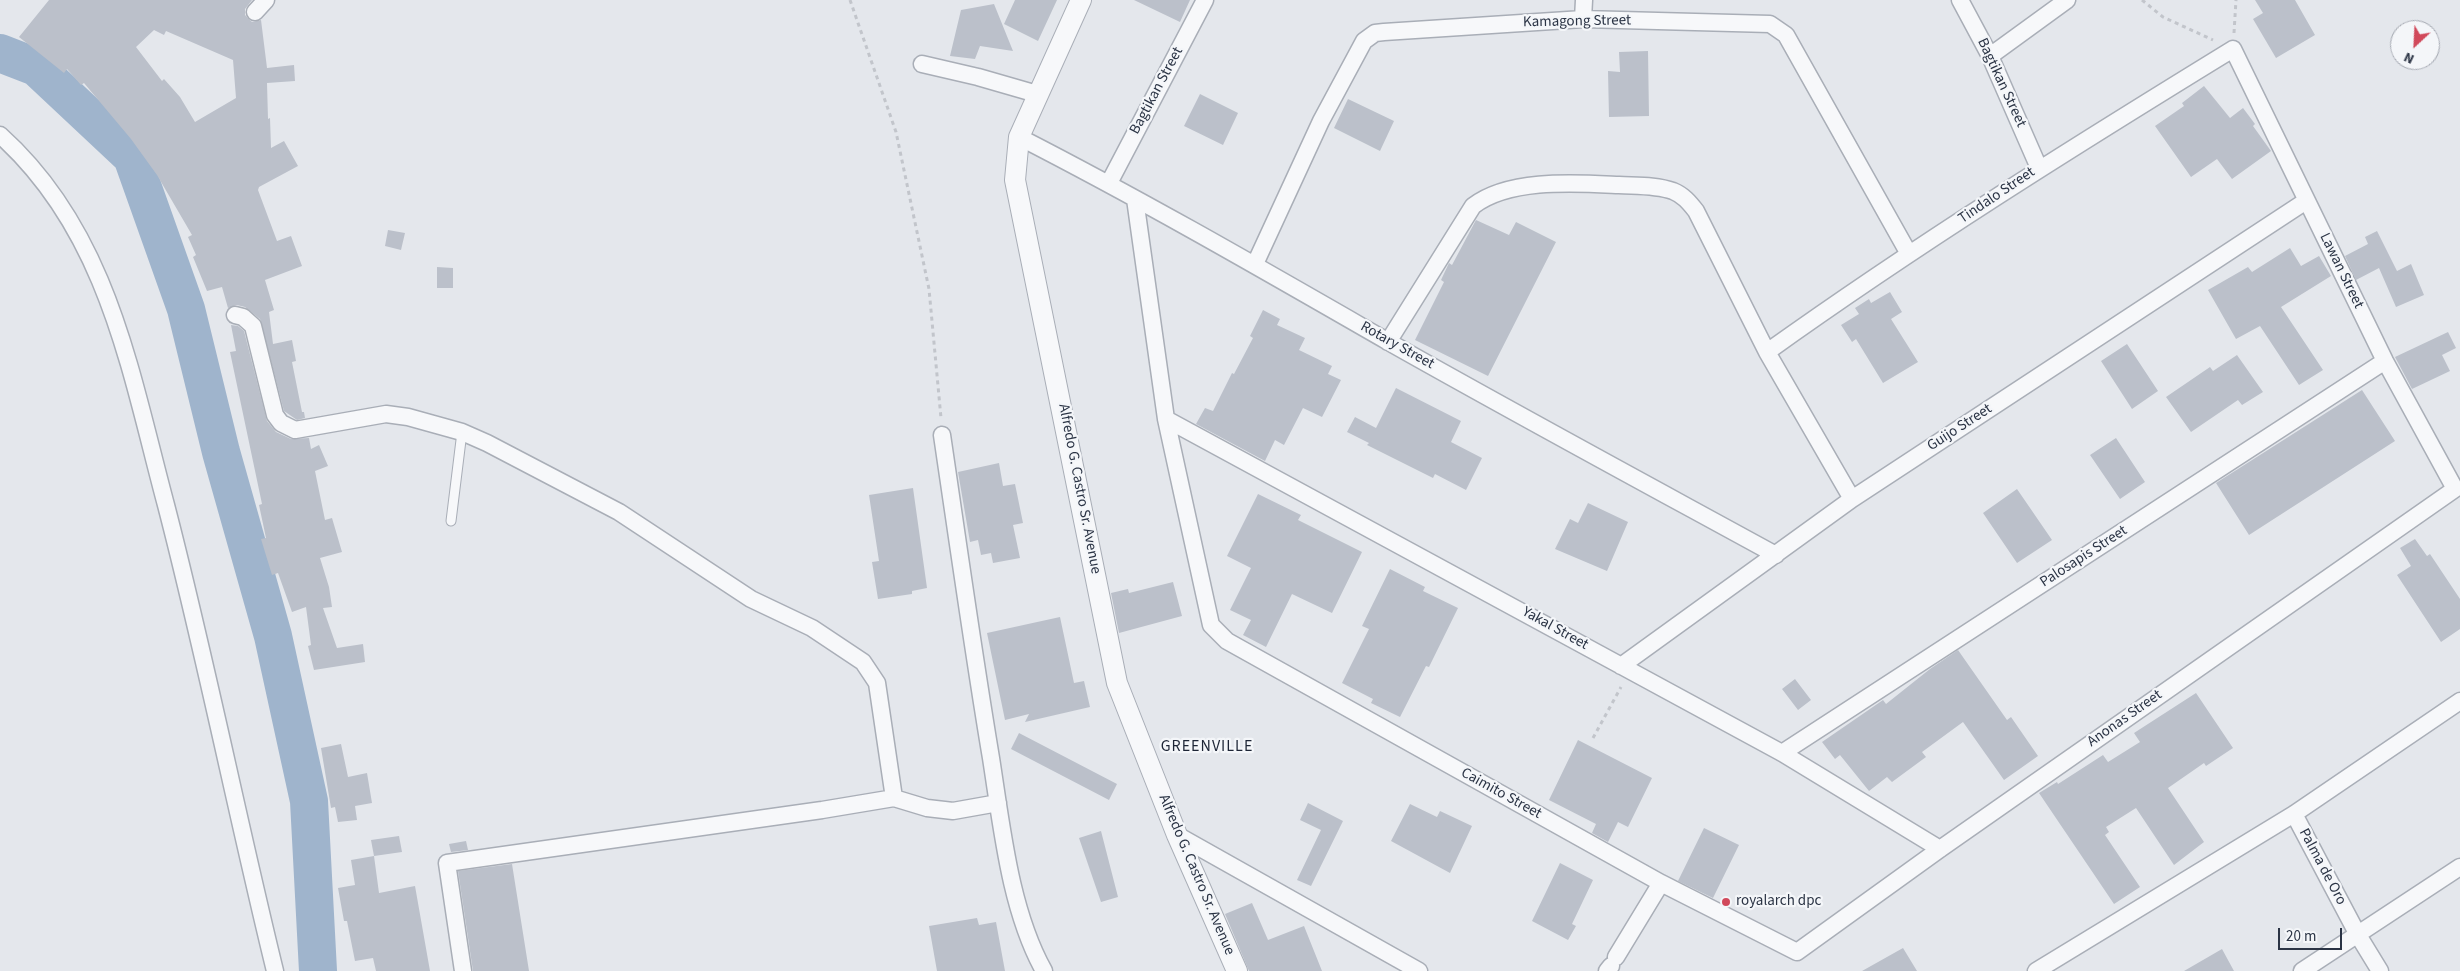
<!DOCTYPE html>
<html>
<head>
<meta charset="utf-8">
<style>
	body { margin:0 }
	#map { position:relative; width:2460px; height:971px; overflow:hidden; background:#e4e7ec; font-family:"Source Sans 3",sans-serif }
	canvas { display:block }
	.north { position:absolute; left:2390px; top:20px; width:50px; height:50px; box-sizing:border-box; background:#f4f6f9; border:1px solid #a4a8b1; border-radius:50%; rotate:205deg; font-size:14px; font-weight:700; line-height:20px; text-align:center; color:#2b3445 }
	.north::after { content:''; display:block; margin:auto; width:18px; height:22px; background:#d1495b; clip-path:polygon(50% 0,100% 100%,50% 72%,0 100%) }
	.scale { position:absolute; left:2278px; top:928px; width:64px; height:22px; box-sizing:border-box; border:2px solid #2b3445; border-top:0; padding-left:6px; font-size:15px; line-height:18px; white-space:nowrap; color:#2b3445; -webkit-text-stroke:4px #f4f6f9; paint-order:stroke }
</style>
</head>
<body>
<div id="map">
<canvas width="2460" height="971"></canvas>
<div class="north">N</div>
<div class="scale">20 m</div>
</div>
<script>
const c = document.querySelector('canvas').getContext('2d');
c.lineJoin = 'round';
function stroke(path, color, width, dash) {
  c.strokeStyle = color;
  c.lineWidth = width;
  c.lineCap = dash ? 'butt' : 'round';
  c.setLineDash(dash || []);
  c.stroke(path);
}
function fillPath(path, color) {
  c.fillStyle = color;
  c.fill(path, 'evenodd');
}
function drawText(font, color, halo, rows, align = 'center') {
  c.font = font + ' "Source Sans 3",sans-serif';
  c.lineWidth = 4.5;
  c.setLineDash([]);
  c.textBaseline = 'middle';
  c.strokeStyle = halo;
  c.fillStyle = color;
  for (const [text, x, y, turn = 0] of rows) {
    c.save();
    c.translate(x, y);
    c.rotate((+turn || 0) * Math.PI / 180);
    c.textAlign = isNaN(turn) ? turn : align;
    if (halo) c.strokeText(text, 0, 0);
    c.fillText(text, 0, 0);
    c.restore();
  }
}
const river = new Path2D(`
	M0 53 36 67 132 157 186 309 221 452 273 636 309 801 318 971`);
const building = new Path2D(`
	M49 0H252L245 9V15L252 22 261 20 267 68 294 65 295 81 267 83 268 119 270 118 271 148 284 141 298 166 259 187 258 190 277 241 291 236 302 266 265 280 274 310 269 312 273 344 292 340 296 361 292 362 302 412H304L305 418 297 420 284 411 260 319 245 307 237 305 228 308 222 287 207 291 193 257 196 255 188 237 192 235 157 175 131 139 84 83 81 85 67 69 64 73 19 37ZM154 30 164 35 166 31 233 60 236 98 195 122 180 97 164 79 162 81 136 47Z
	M1015 0H1057L1038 41 1004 24Z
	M1134 0H1190L1180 22Z
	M2255 0H2295L2315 35 2276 58 2253 19 2263 13Z
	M994 4 1013 51 980 46 975 59 950 56 961 10Z
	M1648 51 1649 116 1609 117 1608 71 1620 72 1619 52Z
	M2204 86 2230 118 2243 108 2255 124 2253 126 2271 151 2232 179 2217 159 2191 177 2155 126 2184 106 2182 103Z
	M1200 94 1238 113 1223 145 1184 126Z
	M1348 99 1394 121 1380 151 1334 128Z
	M1476 220 1509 235 1516 222 1556 242 1488 376 1415 340 1444 282 1441 280 1449 263 1452 265Z
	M388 230 405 233 401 250 385 246Z
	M2377 231 2397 271 2411 264 2424 295 2396 307 2379 268 2356 280 2345 256 2368 244 2365 237Z
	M2290 248 2301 266 2319 256 2331 276 2281 307 2323 370 2299 385 2260 326 2236 339 2208 290 2248 267 2252 272Z
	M437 267 453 268V288H437Z
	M1890 292 1902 312 1891 319 1918 362 1883 383 1856 339 1852 342 1841 325 1859 314 1855 308 1869 299 1871 303Z
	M1263 310 1280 319 1277 325 1305 338 1299 350 1332 366 1328 374 1341 380 1322 417 1303 408 1284 445 1275 440 1265 461 1196 424 1205 408 1213 411 1232 373 1234 374 1253 338 1250 336Z
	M231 325 238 326 244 331 267 421 276 432 291 439 309 438 311 449 319 445 328 466 315 471 325 520 332 518 342 552 320 558 329 587 332 607 323 608 337 648 363 644 365 662 314 670 308 646 311 645 306 607 292 612 278 573 272 575 261 539 266 538 259 505 262 504 230 352 236 351Z
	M2448 332 2456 348 2442 355 2450 371 2412 389 2395 357Z
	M2127 344 2158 391 2132 409 2101 361Z
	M2237 355 2263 392 2242 405 2238 400 2191 432 2166 397 2210 367 2213 371Z
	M1396 388 1461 421 1451 442 1482 458 1466 490 1435 474 1433 478 1367 445 1369 443 1347 432 1355 417 1376 428Z
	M2362 390 2395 441 2249 535 2216 483Z
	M2116 438 2145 482 2120 499 2090 455Z
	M999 463 1003 486 1015 484 1023 523 1013 525 1020 558 993 563 991 553 981 555 978 540 970 542 958 472Z
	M913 488 927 588 912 591V594L878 599 872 562 879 561 869 495Z
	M2017 489 2052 540 2017 563 1983 513Z
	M1258 494 1301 515 1298 520 1362 552 1332 613 1292 594 1266 647 1243 635 1251 620 1230 610 1251 568 1227 556Z
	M1588 503 1628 522 1607 571 1555 549 1570 519 1578 523Z
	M2415 539 2427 556 2430 554 2460 599V629L2441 642 2397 575 2411 566 2400 548Z
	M1390 569 1425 587 1423 591 1458 608 1429 667 1426 666 1400 717 1371 703 1373 699 1342 683 1369 629 1362 626Z
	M1173 582 1182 616 1119 633 1111 593 1128 589 1129 593Z
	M1060 617 1074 683 1084 681 1090 707 1025 722 1029 714 1005 720 987 633Z
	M1958 650 2007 720 2011 717 2038 756 2004 780 1963 722 1922 752 1926 757 1892 782 1887 777 1869 791 1840 755 1835 759 1822 742 1883 700 1886 704 1930 669Z
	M1795 679 1811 700 1798 710 1782 689Z
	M2196 693 2233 748 2206 766 2204 763 2168 788 2204 842 2174 865 2136 808 2106 827 2109 832 2105 835 2140 887 2114 904 2039 793 2057 782 2058 784 2103 755 2108 762 2140 742 2134 733Z
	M1019 733 1117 784 1109 800 1011 749Z
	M1578 740 1652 778 1628 827 1618 822 1608 842 1592 833 1596 824 1549 800Z
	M341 744 348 777 367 773 372 803 355 806 357 820 338 822 335 807 331 808 321 748Z
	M1308 803 1343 821 1311 886 1297 880 1321 830 1300 820Z
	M1410 804 1437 817 1440 811 1472 826 1450 873 1391 841Z
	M1704 828 1739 845 1713 898 1678 881Z
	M1101 831 1118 897 1101 902 1079 838Z
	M399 836 402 852 374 856 371 840Z
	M466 841 468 850 451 852 449 844Z
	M374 856 379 893 415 886 430 971H376L373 958 355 961 347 921H344L338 888 355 885 351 860Z
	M1560 863 1593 880 1572 924 1576 926 1568 940 1532 921Z
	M512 864 529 971H473L458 871Z
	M1252 903 1268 940 1304 926 1322 971H1249L1225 914Z
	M977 918 979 925 996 922 1005 971H937L929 926Z
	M1903 948 1917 971H1862Z
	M2222 949 2234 971H2184Z`);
const path = new Path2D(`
	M850 0 896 132 929 289 941 418
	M2142 0 2163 17 2213 40
	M2234 33 2236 0
	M1593 738 1621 687`);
const service = new Path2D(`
	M451 521 462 432`);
const minor = new Path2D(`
	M1960 0 1990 56 2039 168
	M255 12 266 0
	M1583 19 1584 0
	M1990 56 2067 0
	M922 64 978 77 1037 94
	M0 135C108 232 130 371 166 505 206 659 237 816 275 971
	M1019 137C1144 201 1265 271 1387 341 1516 414 1646 484 1776 555
	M1109 183 1205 0
	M1135 199 1166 419 1211 625 1227 641 1661 883 1797 952 1940 849 2455 489 2385 361 2233 49C2075 146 1918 244 1767 352
	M1255 264 1321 121 1364 41 1375 33 1384 32 1583 19 1770 24 1786 35 1909 254
	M235 315 243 317 253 326 275 415 281 423 295 430 386 414 408 417 462 432 487 443 619 512 751 599 812 628 863 662 877 683 894 798
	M1388 342 1473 206C1509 178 1576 183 1619 185 1637 186 1656 185 1673 191 1683 195 1689 202 1696 211L1767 352 1852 499
	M1166 419 1782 753 1940 849
	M942 435C958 543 973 651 991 758 1002 828 1010 910 1044 971
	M1621 666 1852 499 2306 201
	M1782 753 2385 361
	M2294 814 2358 935 2380 971
	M1177 835 1419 971
	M1616 957 1661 883
	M463 971 447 863 822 810 894 798 927 808 953 811 998 803
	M1607 971 1611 966
	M2036 971 2294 814 2460 701
	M2302 971 2460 867`);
const tertiary = new Path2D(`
	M1081 0 1019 137 1015 180 1117 683 1177 835 1237 971`);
const markers = [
	[1726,902,5,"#d1495b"]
];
const streetNames = [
	["Kamagong Street",1577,22,-1],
	["Bagtikan Street",2001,83,65],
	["Bagtikan Street",1157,91,-62],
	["Tindalo Street",1997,196,-34],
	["Lawan Street",2341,271,64],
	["Rotary Street",1397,346,29],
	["Guijo Street",1960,428,-33],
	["Alfredo G. Castro Sr. Avenue",1079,489,79],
	["Palosapis Street",2084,557,-33],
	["Yakal Street",1555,629,29],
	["Anonas Street",2125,719,-35],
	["Caimito Street",1501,794,29],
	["Palma de Oro",2322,867,62],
	["Alfredo G. Castro Sr. Avenue",1196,875,67]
];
const poiNames = [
	["royalarch dpc",1736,902]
];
const neighbourhoodNames = [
	["GREENVILLE",1207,747]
];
stroke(river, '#9fb4cc', 38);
fillPath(building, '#bbc0ca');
stroke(service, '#a9aeb7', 11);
stroke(minor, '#a9aeb7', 19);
stroke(tertiary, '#a9aeb7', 22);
stroke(path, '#c2c5cb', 3, [4, 4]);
stroke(service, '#f7f8fa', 9);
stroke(minor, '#f7f8fa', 16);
stroke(tertiary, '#f7f8fa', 20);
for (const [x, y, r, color] of markers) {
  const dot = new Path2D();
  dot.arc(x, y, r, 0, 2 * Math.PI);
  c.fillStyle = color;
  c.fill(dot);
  stroke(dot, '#f4f6f9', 2);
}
drawText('15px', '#2b3445', '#f4f6f9', streetNames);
drawText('15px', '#2b3445', '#f4f6f9', poiNames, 'left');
c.letterSpacing = '1px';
drawText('16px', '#1d2536', '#f4f6f9', neighbourhoodNames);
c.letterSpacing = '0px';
</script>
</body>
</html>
